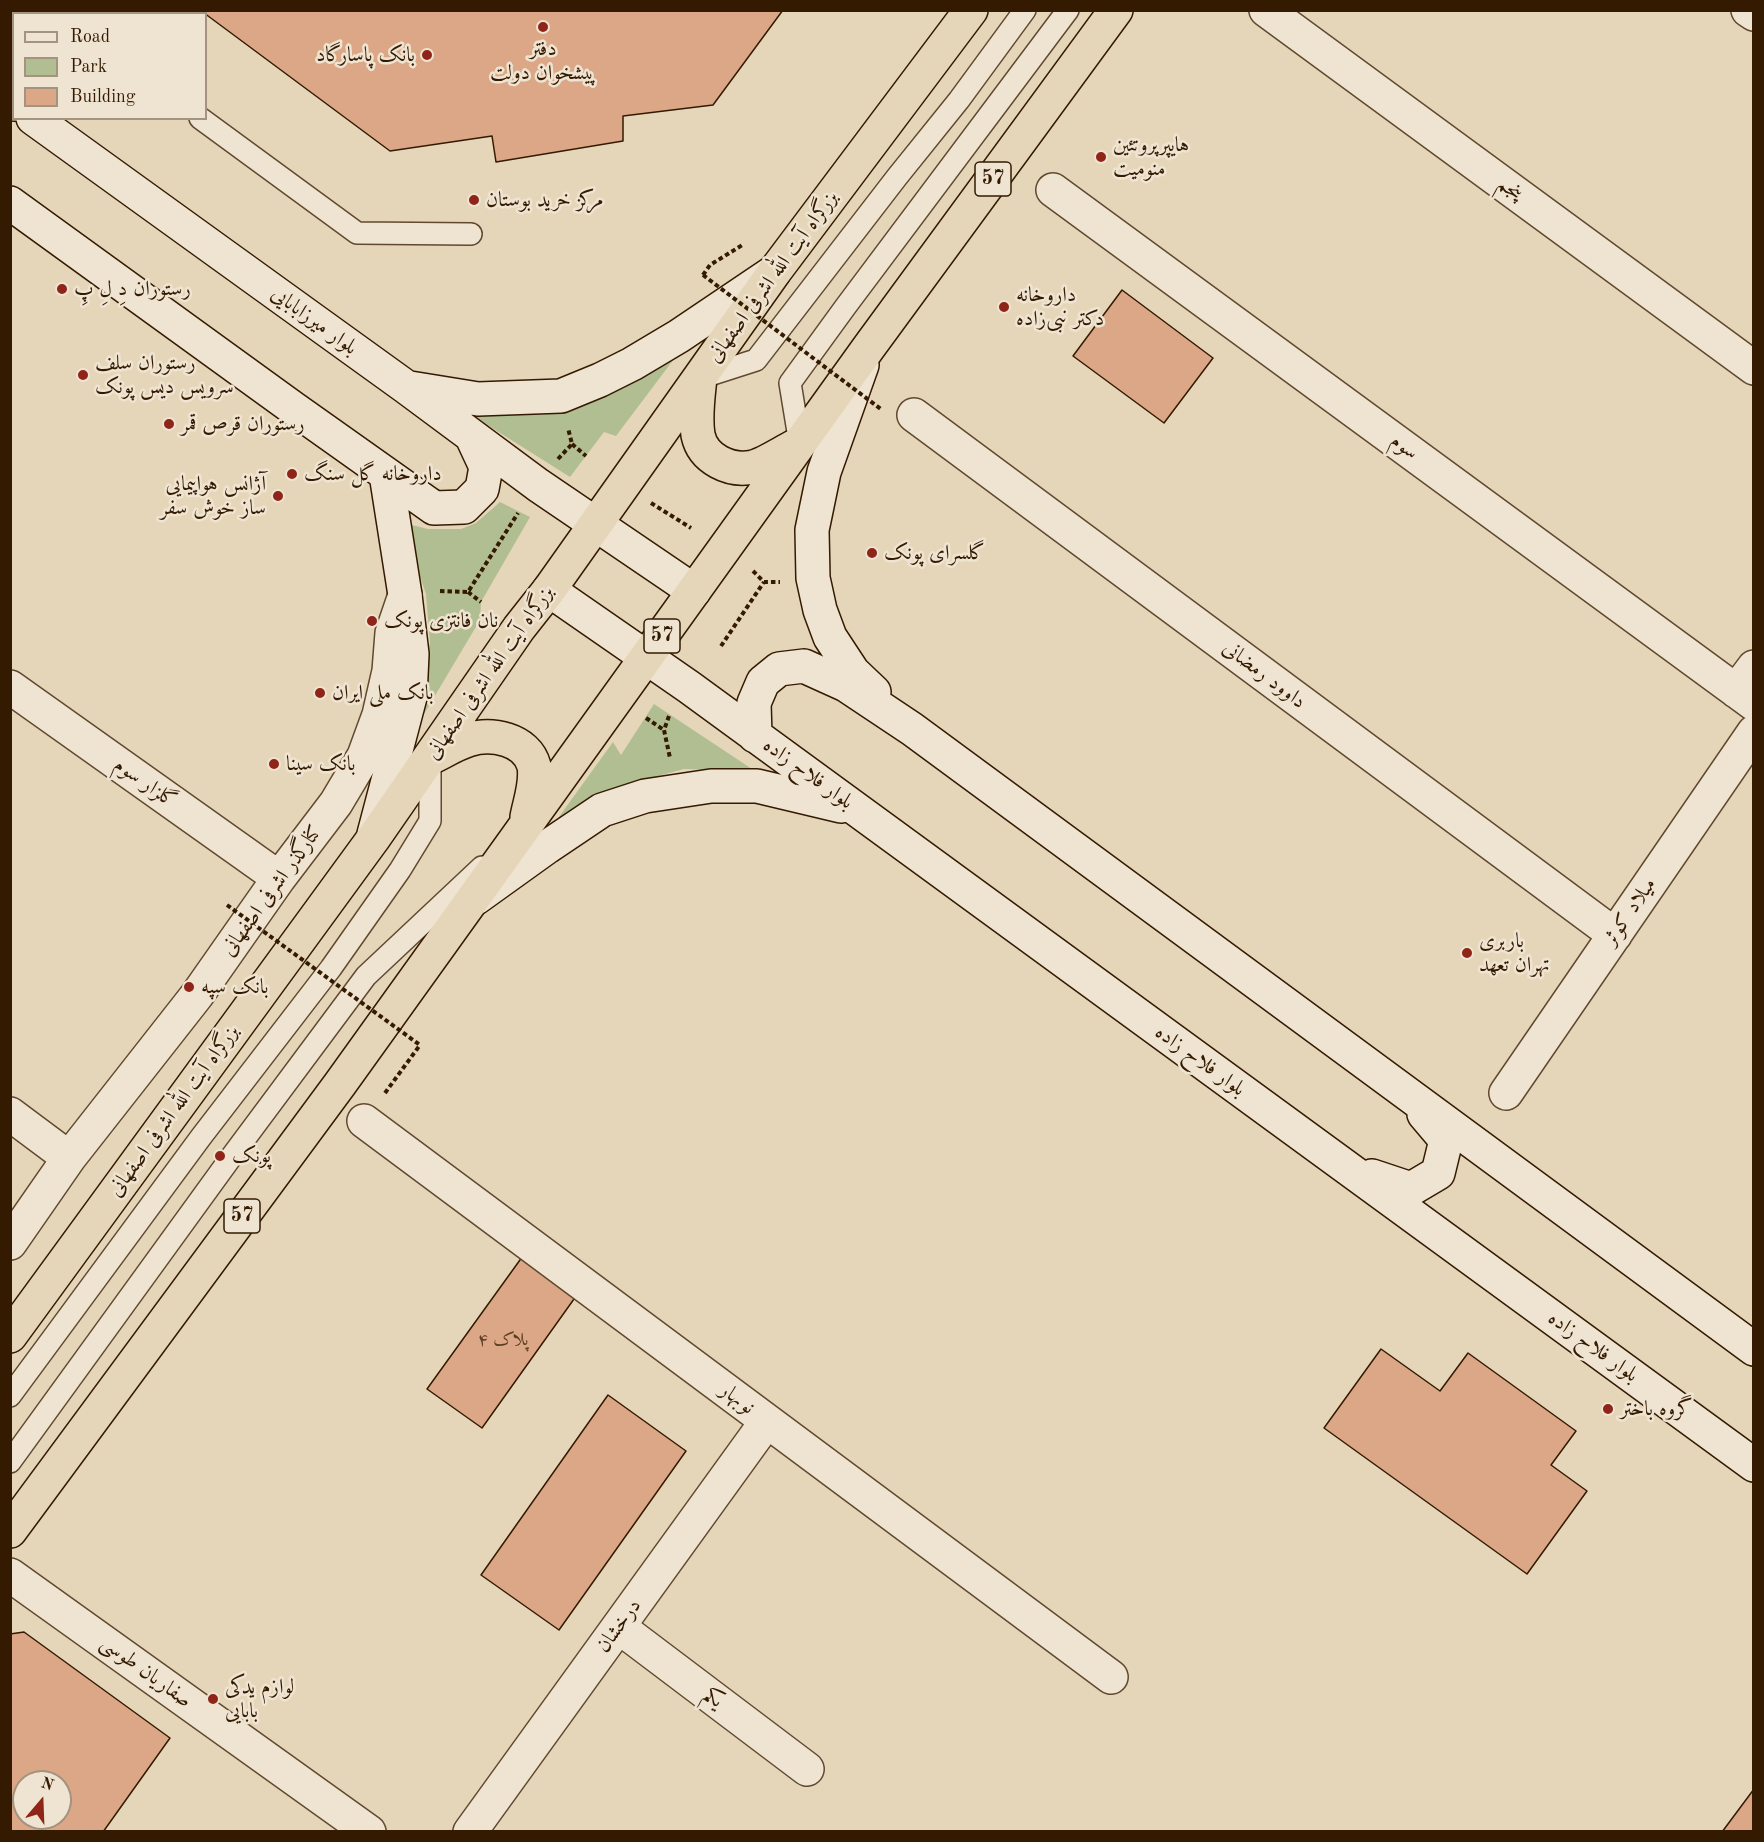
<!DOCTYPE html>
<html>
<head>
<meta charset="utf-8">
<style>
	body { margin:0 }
	#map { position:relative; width:1764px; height:1842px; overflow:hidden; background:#e6d6b9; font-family:"Old Standard TT",serif }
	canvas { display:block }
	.frame { position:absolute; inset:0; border:12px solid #331a00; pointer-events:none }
	.legend { position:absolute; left:12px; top:12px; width:195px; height:108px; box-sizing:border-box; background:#efe4d2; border:2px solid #a4937e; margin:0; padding:8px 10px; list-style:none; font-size:18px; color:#331a00 }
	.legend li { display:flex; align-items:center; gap:12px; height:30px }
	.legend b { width:30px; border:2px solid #a4937e }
	.north { position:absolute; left:12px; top:1770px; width:60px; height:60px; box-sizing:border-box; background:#efe4d2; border:2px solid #a4937e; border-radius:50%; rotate:19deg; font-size:16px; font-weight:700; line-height:24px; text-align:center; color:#331a00 }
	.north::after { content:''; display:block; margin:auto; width:21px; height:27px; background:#8f2418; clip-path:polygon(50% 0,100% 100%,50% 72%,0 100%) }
</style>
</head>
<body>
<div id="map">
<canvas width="1764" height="1842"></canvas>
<div class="frame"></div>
<ul class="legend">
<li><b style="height:8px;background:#efe4d2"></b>Road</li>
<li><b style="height:16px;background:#b1be92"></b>Park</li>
<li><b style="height:16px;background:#dba786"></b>Building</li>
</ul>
<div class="north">N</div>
</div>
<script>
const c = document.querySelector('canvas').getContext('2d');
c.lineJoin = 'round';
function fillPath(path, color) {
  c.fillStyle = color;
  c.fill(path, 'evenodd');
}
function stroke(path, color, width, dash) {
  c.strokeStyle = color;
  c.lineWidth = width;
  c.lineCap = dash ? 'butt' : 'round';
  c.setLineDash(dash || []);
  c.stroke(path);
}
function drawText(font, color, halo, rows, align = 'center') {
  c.font = font + ' "Old Standard TT",Amiri,serif';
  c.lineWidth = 5;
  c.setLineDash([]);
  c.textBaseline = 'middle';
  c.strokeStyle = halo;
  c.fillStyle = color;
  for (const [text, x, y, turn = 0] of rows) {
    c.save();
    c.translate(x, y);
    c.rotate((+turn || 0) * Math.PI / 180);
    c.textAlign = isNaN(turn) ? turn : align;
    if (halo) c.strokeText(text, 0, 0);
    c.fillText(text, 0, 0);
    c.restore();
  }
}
const green = new Path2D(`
	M683 347 616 436 604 432 570 477 470 414C497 414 526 417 553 413 603 404 642 375 683 347Z
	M500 502 530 517 481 602 480 620 405 746 430 643 426 594 400 518 412 525 428 529H461L476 523Z
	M654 704 755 771 684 769 654 777 619 790 543 839 613 742 621 755Z`);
const building = new Path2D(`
	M200 10H783L713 105 623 116V141L496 162 492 136 390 151Z
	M1122 290 1213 358 1164 423 1073 356Z
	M525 1253 579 1292 482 1428 427 1389Z
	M1381 1349 1440 1391 1468 1353 1576 1431 1551 1465 1587 1491 1527 1574 1324 1428Z
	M608 1395 686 1451 559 1630 481 1575Z
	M24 1632 170 1738 103 1832H10V1634ZM24 1782H60V1818H24Z
	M1754 1789V1832H1722Z`);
const path = new Path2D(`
	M703 275 710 265 744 244
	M572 444 586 456
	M558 459 572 444 568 428
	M651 503 691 528
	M753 571 764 582H780
	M440 591 468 592 518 513
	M468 592 481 602
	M721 646 764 582
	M669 716 664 730 670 758
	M646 718 664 730
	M385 1093 420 1045`);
const service = new Path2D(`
	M53 10 57 14
	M200 118 357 233 471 234
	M700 378 756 360 897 177 959 100 1025 10
	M800 444 790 383 846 306 1068 10
	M10 1396 201 1137 331 968 400 870 430 821V758
	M10 1462 232 1156 366 976 482 867`);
const minor = new Path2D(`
	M1266 10 1754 368
	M1748 10 1754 14
	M1053 190 1754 704
	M914 415 1615 935
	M10 687 279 878
	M1736 691 1754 667
	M1506 1093 1754 732
	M10 1114 69 1158
	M364 1121 1111 1677
	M10 1243 69 1158 197 995 279 878 336 803 364 756 379 715 389 671 392 633 405 595
	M10 1575 369 1832
	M619 1627 807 1769
	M470 1832 767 1421`);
const secondary = new Path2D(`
	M10 102 14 104
	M33 118 406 387 538 485 694 591
	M10 203 293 408 434 508 464 507 482 489 486 467 472 437
	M862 365 824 472 812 530 813 578 820 610 830 637 853 672 874 692
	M410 388 478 399 561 396 600 380 632 364 679 336 774 272
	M549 590 689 687 1754 1465
	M755 736 754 703 763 682 779 669 804 666 846 685 912 729 1754 1349
	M374 834 410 697 412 654 405 595 386 474
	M476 898 547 847 602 810 645 796 711 786H757L841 806
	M1372 1176 1411 1189 1438 1173 1446 1140 1424 1114`);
const trunk = new Path2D(`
	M700 378C698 396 695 417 698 435 703 459 730 472 753 467 765 464 783 452 795 446
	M430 758C443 752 455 744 468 740 491 732 527 739 534 766 537 783 530 801 527 817
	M10 1336 373 839 519 628 549 590 775 271 971 10
	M10 1531 340 1084 869 347 1116 10`);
const pathBridge = new Path2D(`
	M703 275 882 410
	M227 905 420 1045`);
const markers = [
	[543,27,6,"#8f2418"],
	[427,55,6,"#8f2418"],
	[1101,157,6,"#8f2418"],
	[474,200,6,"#8f2418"],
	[62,289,6,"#8f2418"],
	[1004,307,6,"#8f2418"],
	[83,375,6,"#8f2418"],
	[169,424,6,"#8f2418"],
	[292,474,6,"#8f2418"],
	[278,496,6,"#8f2418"],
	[872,553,6,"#8f2418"],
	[372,621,6,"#8f2418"],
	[320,693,6,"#8f2418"],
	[274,764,6,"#8f2418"],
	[1467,953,6,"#8f2418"],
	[189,987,6,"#8f2418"],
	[220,1156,6,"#8f2418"],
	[1608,1409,6,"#8f2418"],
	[213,1699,6,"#8f2418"]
];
const numberNames = [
	["پلاک ۴",503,1340]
];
const shields = [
	[993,179,36],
	[662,636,36],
	[242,1216,36]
];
const shieldNames = [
	["57",993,179],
	["57",662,636],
	["57",242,1216]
];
const poiNames = [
	["دفتر",543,49,"center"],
	["پیشخوان دولت",543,73,"center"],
	["بانک پاسارگاد",415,55,"right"],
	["هایپرپروتئین",1113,145],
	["منومیت",1113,169],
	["مرکز خرید بوستان",486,200],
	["رستوران دِ لِ پِ",74,289],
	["داروخانه",1016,295],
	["دکتر نبی‌زاده",1016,319],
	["رستوران سلف",95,363],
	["سرویس دیس پونک",95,387],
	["رستوران قرص قمر",181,424],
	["داروخانه گل سنگ",304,474],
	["آژانس هواپیمایی",266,484,"right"],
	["ساز خوش سفر",266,508,"right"],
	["گلسرای پونک",884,553],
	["نان فانتزی پونک",384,621],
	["بانک ملی ایران",332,693],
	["بانک سینا",286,764],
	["باربری",1479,941],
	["تهران تعهد",1479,965],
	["بانک سپه",201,987],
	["پونک",232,1156],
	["گروه باختر",1620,1409],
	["لوازم یدکی",225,1687],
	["بابایی",225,1711]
];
const streetNames = [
	["پنجم",1510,189,36],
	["بزرگراه آیت الله اشرفی اصفهانی",773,277,-54],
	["بلوار میرزابابایی",314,321,36],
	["سوم",1404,447,36],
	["بزرگراه آیت الله اشرفی اصفهانی",490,673,-55],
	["داوود رمضانی",1264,675,37],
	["بلوار فلاح زاده",808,774,36],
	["گلزار سوم",145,783,35],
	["کنارگذر اشرفی اصفهانی",272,891,-54],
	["میلاد کوثر",1630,912,-56],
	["بلوار فلاح زاده",1200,1061,36],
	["بزرگراه آیت الله اشرفی اصفهانی",174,1111,-54],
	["بلوار فلاح زاده",1593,1347,36],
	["نوبهار",737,1399,37],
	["درخشان",619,1626,-54],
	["صفاریان طوسی",146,1672,36],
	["یکم",713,1698,37]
];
fillPath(green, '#b1be92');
fillPath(building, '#dba786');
stroke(building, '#331a00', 1.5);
stroke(service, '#60492e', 24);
stroke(minor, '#60492e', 36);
stroke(secondary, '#331a00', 36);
stroke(trunk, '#331a00', 36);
stroke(path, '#331a00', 4, [4.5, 3]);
stroke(service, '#efe4d2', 21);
stroke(minor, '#efe4d2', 33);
stroke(secondary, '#efe4d2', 33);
stroke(trunk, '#e6d6b9', 33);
stroke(pathBridge, '#331a00', 4, [4.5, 3]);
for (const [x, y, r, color] of markers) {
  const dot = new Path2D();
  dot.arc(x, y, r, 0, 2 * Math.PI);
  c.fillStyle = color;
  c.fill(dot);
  stroke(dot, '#efe4d2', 2);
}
drawText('18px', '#5d3d22', null, numberNames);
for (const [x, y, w] of shields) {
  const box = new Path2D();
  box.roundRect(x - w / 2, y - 17, w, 34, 4.5);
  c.fillStyle = '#efe4d2';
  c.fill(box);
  stroke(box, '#331a00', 1.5);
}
drawText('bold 20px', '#331a00', null, shieldNames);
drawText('21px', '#331a00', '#efe4d2', poiNames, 'left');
drawText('21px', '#331a00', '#efe4d2', streetNames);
</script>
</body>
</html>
